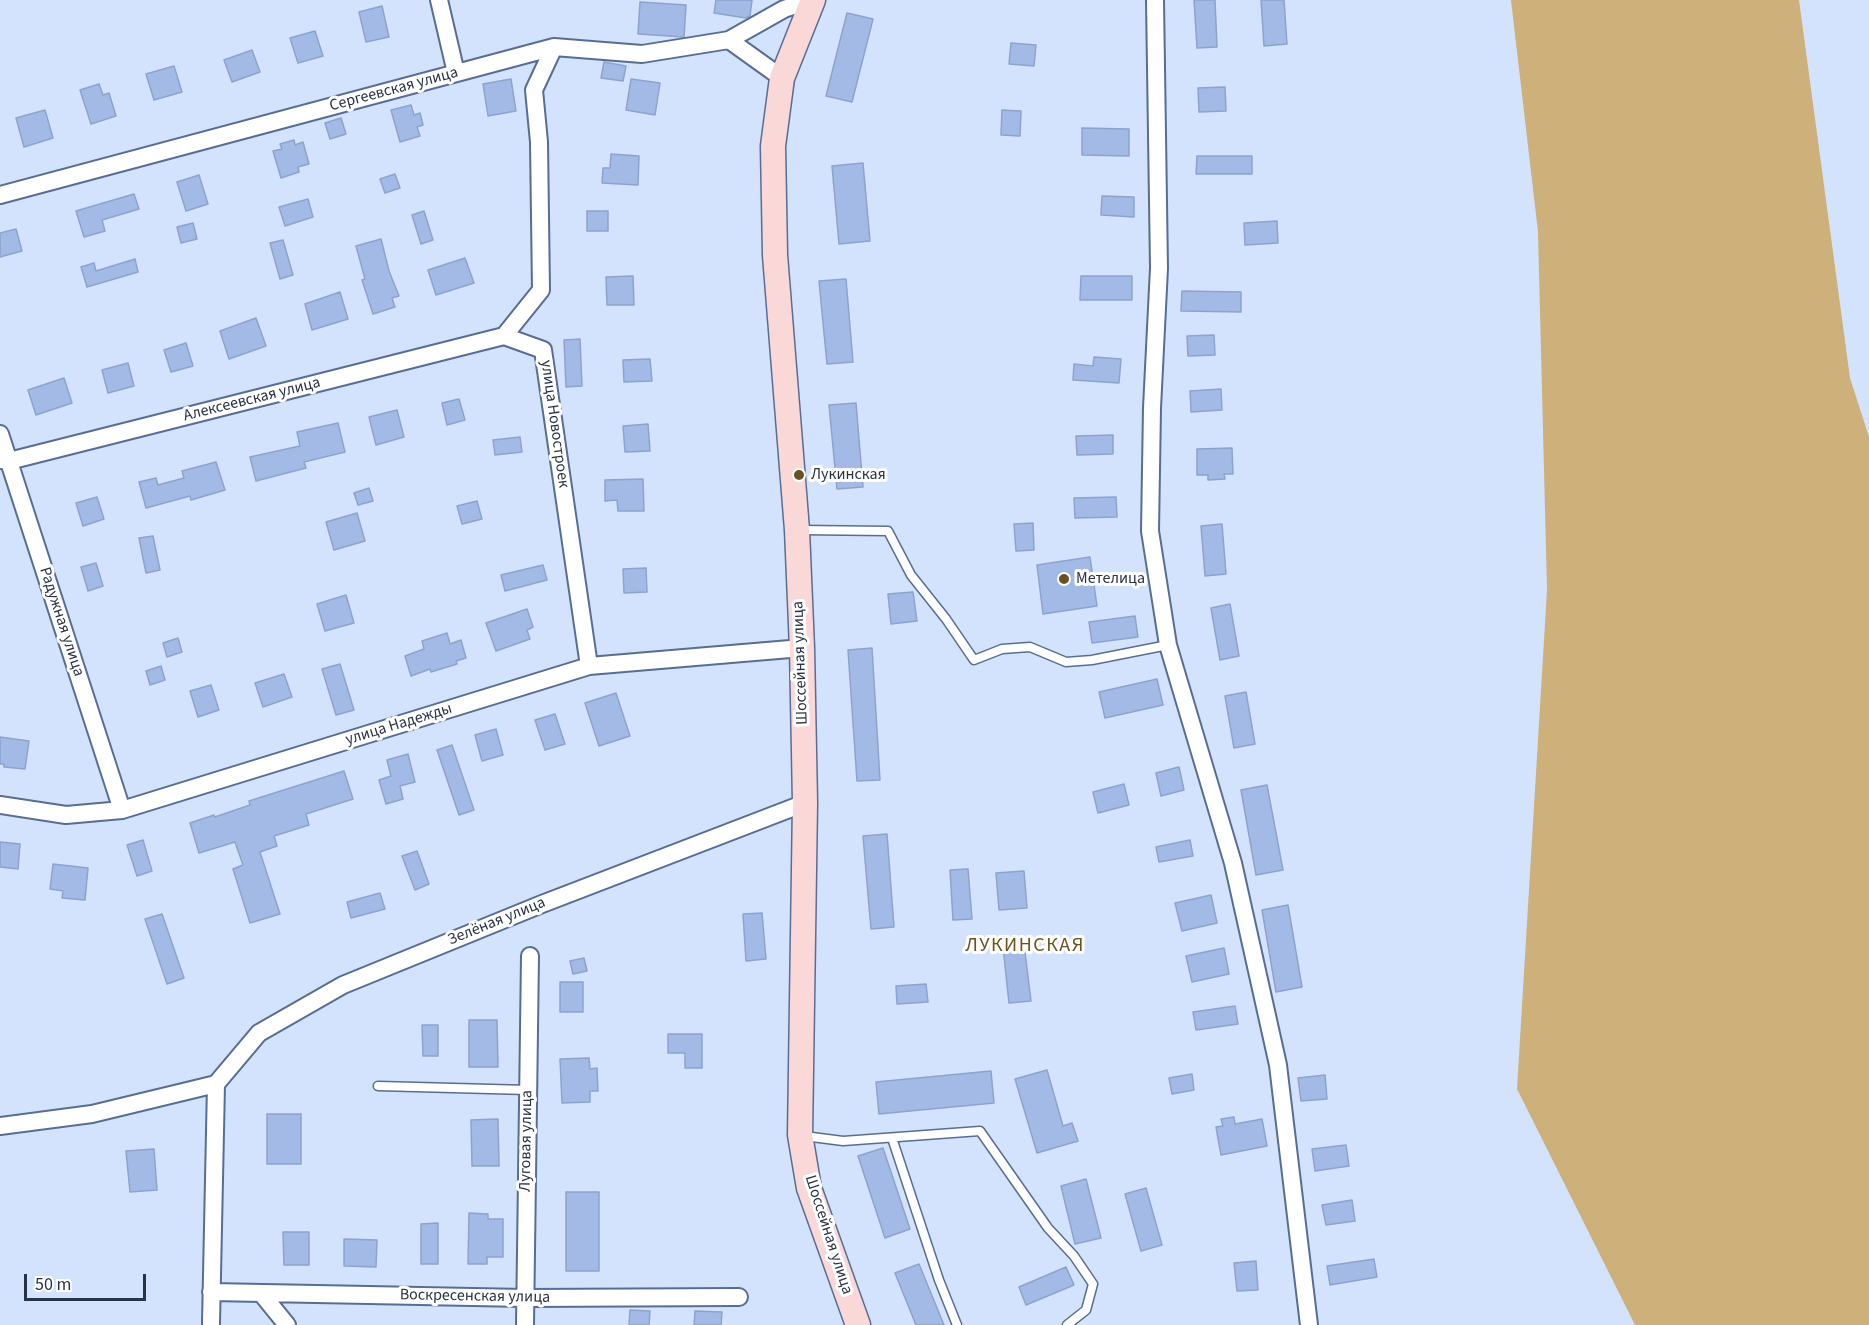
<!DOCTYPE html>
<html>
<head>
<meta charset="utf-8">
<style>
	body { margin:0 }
	#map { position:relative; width:1869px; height:1325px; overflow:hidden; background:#d3e2fd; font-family:"Source Sans 3",sans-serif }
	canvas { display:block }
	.scale { position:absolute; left:24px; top:1274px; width:122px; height:27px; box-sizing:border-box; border:3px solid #293244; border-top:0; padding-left:8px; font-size:18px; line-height:21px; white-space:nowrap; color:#293244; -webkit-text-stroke:4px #fff; paint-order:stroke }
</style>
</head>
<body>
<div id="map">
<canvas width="1869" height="1325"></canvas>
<div class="scale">50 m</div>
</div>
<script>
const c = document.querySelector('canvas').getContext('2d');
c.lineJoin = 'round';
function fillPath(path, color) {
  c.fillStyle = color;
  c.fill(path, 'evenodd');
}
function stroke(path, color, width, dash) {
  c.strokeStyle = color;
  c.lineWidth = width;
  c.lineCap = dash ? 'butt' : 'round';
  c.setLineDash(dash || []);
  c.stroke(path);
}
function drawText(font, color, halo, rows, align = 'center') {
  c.font = font + ' "Source Sans 3",sans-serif';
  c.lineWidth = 6;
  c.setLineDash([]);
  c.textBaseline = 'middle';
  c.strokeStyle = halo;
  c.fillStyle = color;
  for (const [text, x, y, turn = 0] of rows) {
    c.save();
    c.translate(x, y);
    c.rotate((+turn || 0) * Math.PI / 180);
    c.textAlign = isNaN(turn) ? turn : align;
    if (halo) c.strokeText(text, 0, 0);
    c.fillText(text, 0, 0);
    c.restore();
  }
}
const green = new Path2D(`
	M1511 0H1799L1850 378 1869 437V1325H1635L1517 1089 1547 590 1538 232Z`);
const building = new Path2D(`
	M716 0H752L750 16 746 18 714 13Z
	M1194 0H1215L1217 47 1197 48Z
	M1261 0H1284L1287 44 1264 46Z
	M640 2 686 5 684 37 638 34Z
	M382 6 389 37 366 42 359 12Z
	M847 13 873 19 852 102 826 96Z
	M315 31 323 56 298 63 290 38Z
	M1011 43 1036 45 1034 66 1009 64Z
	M252 50 260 72 232 82 224 60Z
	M604 62 626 66 623 81 601 78Z
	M174 66 182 92 154 100 146 74Z
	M511 79 516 111 488 116 483 84Z
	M631 79 660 83 655 115 626 110Z
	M99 84 103 95 109 93 116 116 91 124 80 90Z
	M1225 87 1226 111 1199 112 1198 88Z
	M411 105 414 115 420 113 423 125 417 127 420 136 400 142 391 110Z
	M45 110 53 138 24 147 16 118Z
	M1002 110 1021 111 1020 136 1001 135Z
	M341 118 346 134 330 139 325 123Z
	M1082 128 1129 129V156L1082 155Z
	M294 140 295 145 303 142 309 164 298 167 299 172 281 178 273 151 282 149 280 144Z
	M611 154 639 156 638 185 602 183 603 168H610Z
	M1197 156H1252V174H1196Z
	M863 163 870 241 839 244 832 166Z
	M395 174 400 188 385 193 380 179Z
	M199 175 208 204 186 211 177 182Z
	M134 194 139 209 102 220 105 231 84 237 76 211Z
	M1102 196 1134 197V217L1101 215Z
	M308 199 313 217 285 226 279 207Z
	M424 211 433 240 421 244 412 215Z
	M587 211H608V231H587Z
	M1277 221 1278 243 1245 245 1244 223Z
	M193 223 197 239 181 243 177 227Z
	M16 229 22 251 0 257V233Z
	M381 239 389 271 399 296 392 298 395 307 373 314 362 280 365 279 356 246Z
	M283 240 293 275 280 279 270 243Z
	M465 258 474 283 436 295 428 270Z
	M135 259 138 272 87 287 81 267 94 263 96 271Z
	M633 276 634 305H607L606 277Z
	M1081 276H1132V300H1080Z
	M846 279 853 362 827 364 819 281Z
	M1182 291 1241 292V312L1181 311Z
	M340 292 348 319 312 330 305 304Z
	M256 318 266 346 229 359 220 331Z
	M1214 335 1215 355 1188 356 1187 336Z
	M580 339 582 386 566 387 564 340Z
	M186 343 193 366 171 372 164 350Z
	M1094 357 1121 359 1119 383 1073 380 1074 364 1093 366Z
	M650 359 652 381 624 382 623 360Z
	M128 363 134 386 108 393 102 370Z
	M64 378 72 403 36 415 28 390Z
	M1221 389 1222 410 1191 412 1190 391Z
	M459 399 465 420 447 425 442 403Z
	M856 403 863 487 837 489 829 405Z
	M397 410 404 437 376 445 369 417Z
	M338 423 345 452 304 462 306 468 256 481 250 457 300 446 297 432Z
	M648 424 650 451 625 452 623 426Z
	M1113 435V454L1077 455 1076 436Z
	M520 437 522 452 495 455 493 440Z
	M1232 448 1233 474H1224L1225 479 1208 480V475H1197V449Z
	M216 462 225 490 191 500 190 496 146 508 139 482 156 478 158 485 184 478 182 471Z
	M643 479 644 511H618L617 500 605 501V480Z
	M369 488 373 501 358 505 354 493Z
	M97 497 104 519 83 526 76 503Z
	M1116 497 1117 517 1075 518 1074 498Z
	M477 501 482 519 462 524 457 506Z
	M357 513 365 541 334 550 326 522Z
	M1033 523 1034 550 1016 551 1014 524Z
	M1222 524 1226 574 1205 576 1201 526Z
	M153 536 160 570 146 573 139 538Z
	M1090 557 1097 606 1043 614 1037 565Z
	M96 563 103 586 88 591 81 567Z
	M543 565 547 580 505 591 501 575Z
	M646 568 647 592 624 593 623 569Z
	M913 592 917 621 891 624 888 594Z
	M346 595 354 623 325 631 317 604Z
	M1230 604 1239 656 1220 660 1211 608Z
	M527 609 533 627 527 630 530 639 496 651 486 623Z
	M1135 616 1138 637 1092 643 1089 622Z
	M447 633 450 644 461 640 466 658 456 661 457 664 431 672 430 669 411 676 405 656 424 649 422 641Z
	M178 638 182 652 167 657 163 643Z
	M872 648 880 780 857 781 848 650Z
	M340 664 354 710 336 715 322 669Z
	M161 666 165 680 150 685 146 671Z
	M284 674 292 697 263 707 255 683Z
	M1157 679 1163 705 1105 718 1099 692Z
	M211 685 219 710 198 717 190 691Z
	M1246 692 1255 744 1234 748 1225 696Z
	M616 693 630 736 599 746 585 703Z
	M555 714 565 744 545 750 535 720Z
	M496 729 503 755 482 761 475 735Z
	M0 737 29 741 25 769 4 767V764H0Z
	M452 745 474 810 459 815 437 750Z
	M408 754 415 782 400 786 403 799 386 804 379 780 391 776 387 760Z
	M1179 767 1184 790 1161 796 1156 773Z
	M344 771 353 799 306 814 309 825 274 836 277 846 260 852 280 914 250 923 233 869 243 865 235 842 199 853 190 823 214 815 215 817 250 805 249 801Z
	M1124 784 1129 805 1098 813 1093 792Z
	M1267 785 1283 870 1256 875 1241 790Z
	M887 834 894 927 871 929 863 836Z
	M143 840 152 871 137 876 127 845Z
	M1190 840 1193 856 1159 862 1156 847Z
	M0 842 20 844 18 869 0 867Z
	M417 851 429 884 415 890 402 856Z
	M53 864 88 868 85 900 62 898 63 891 50 889Z
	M968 869 972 919 953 920 950 870Z
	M1024 871 1027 908 999 910 996 873Z
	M380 893 385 909 351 918 347 902Z
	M1211 895 1217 923 1182 931 1175 903Z
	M1288 905 1302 987 1276 992 1262 910Z
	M762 913 766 959 746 961 743 914Z
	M162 914 184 978 167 984 145 919Z
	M1024 944 1031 1001 1009 1003 1003 947Z
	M1224 948 1229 974 1192 982 1186 956Z
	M584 958 587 971 573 974 570 961Z
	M560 982H583V1012H560Z
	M926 984 928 1002 897 1004 896 986Z
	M1235 1006 1238 1024 1196 1030 1193 1012Z
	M469 1020H497L498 1067H469Z
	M422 1025H438V1056H423Z
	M668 1034H702V1068H685V1053H668Z
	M589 1058 590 1069 597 1068 598 1091H590V1102L562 1103 560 1059Z
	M1047 1070 1063 1126 1072 1123 1078 1141 1037 1153 1015 1079Z
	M991 1071 994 1103 879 1114 876 1082Z
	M1192 1074 1194 1090 1172 1094 1169 1078Z
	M1325 1075 1327 1099 1301 1101 1298 1078Z
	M267 1114H301V1164H267Z
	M1234 1117 1235 1124 1262 1119 1267 1146 1221 1155 1216 1127 1223 1126 1221 1119Z
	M498 1119 499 1166H472L471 1120Z
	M1346 1145 1349 1166 1315 1171 1312 1149Z
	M883 1148 910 1229 885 1238 858 1156Z
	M154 1149 157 1190 130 1192 126 1151Z
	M1086 1179 1101 1238 1075 1244 1061 1186Z
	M1146 1188 1162 1245 1141 1251 1125 1194Z
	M566 1192H599V1271H566Z
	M1352 1200 1355 1221 1326 1225 1322 1205Z
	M469 1213 488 1214V1219H503V1257H487V1264H468Z
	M438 1223V1264H421V1224Z
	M283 1232H309V1265H284Z
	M344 1239 377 1240 376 1267 344 1266Z
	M1374 1259 1377 1277 1330 1285 1327 1266Z
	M1256 1261 1258 1290 1237 1291 1234 1263Z
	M919 1264 944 1325H916L895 1273Z
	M1066 1267 1074 1285 1026 1305 1019 1287Z
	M630 1310 650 1311 649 1325H629Z
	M695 1311 722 1312 721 1325H694Z`);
const lane = new Path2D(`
	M800 530 888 531 911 575 946 619 974 660 1002 649 1030 647 1066 662 1092 660 1168 645
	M378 1086 528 1090
	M804 1136 843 1141 980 1131 1048 1228 1074 1256 1093 1284 1086 1310 1067 1325
	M892 1138 939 1280 957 1325`);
const street = new Path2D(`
	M439 0 456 73
	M1155 0 1159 268 1152 408 1150 531 1168 645 1233 863 1278 1065 1309 1325
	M729 40 784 9 812 0
	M554 47 534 90 539 142 541 290 504 336 543 350 589 666
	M0 195 554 47 642 54 729 40 782 78
	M0 434 122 810
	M0 460 9 461 504 336
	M0 805 66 815 122 810 589 666 802 648
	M0 1126 92 1114 216 1084 259 1033 343 985 542 904 805 803
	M211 1292 525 1298 739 1297
	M261 1293 287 1325
	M211 1323 216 1084
	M525 1325 530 956`);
const secondary = new Path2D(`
	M813 0 782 78 773 146 775 255 797 530 802 648 805 803 800 1135 809 1188 858 1325`);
const markers = [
	[799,475,6,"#695222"],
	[1064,579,6,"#695222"]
];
const streetNames = [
	["Сергеевская улица",394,90,-15],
	["Алексеевская улица",252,400,-14],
	["улица Новостроек",554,424,82],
	["Радужная улица",61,622,72],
	["Шоссейная улица",801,663,-92],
	["улица Надежды",399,725,-17],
	["Зелёная улица",497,922,-22],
	["Луговая улица",527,1141,-89],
	["Шоссейная улица",828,1235,72],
	["Воскресенская улица",475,1297,1]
];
const poiNames = [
	["Лукинская",811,475],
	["Метелица",1076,579]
];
const quarterNames = [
	["ЛУКИНСКАЯ",1025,947]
];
fillPath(green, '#ceb17a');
fillPath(building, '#a3bae6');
stroke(building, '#8da3ce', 1.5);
stroke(lane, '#586d94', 11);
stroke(street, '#586d94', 20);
stroke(secondary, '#586d94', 27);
stroke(lane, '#fff', 8);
stroke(street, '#fff', 16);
stroke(secondary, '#fad8d7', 24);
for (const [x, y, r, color] of markers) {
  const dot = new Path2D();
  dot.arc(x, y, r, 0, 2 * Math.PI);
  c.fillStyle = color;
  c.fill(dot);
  stroke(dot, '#fff', 2);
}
drawText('16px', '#293244', '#fff', streetNames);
drawText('16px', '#293244', '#fff', poiNames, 'left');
c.letterSpacing = '1.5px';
drawText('20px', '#6c5219', '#fff', quarterNames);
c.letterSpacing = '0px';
</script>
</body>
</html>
